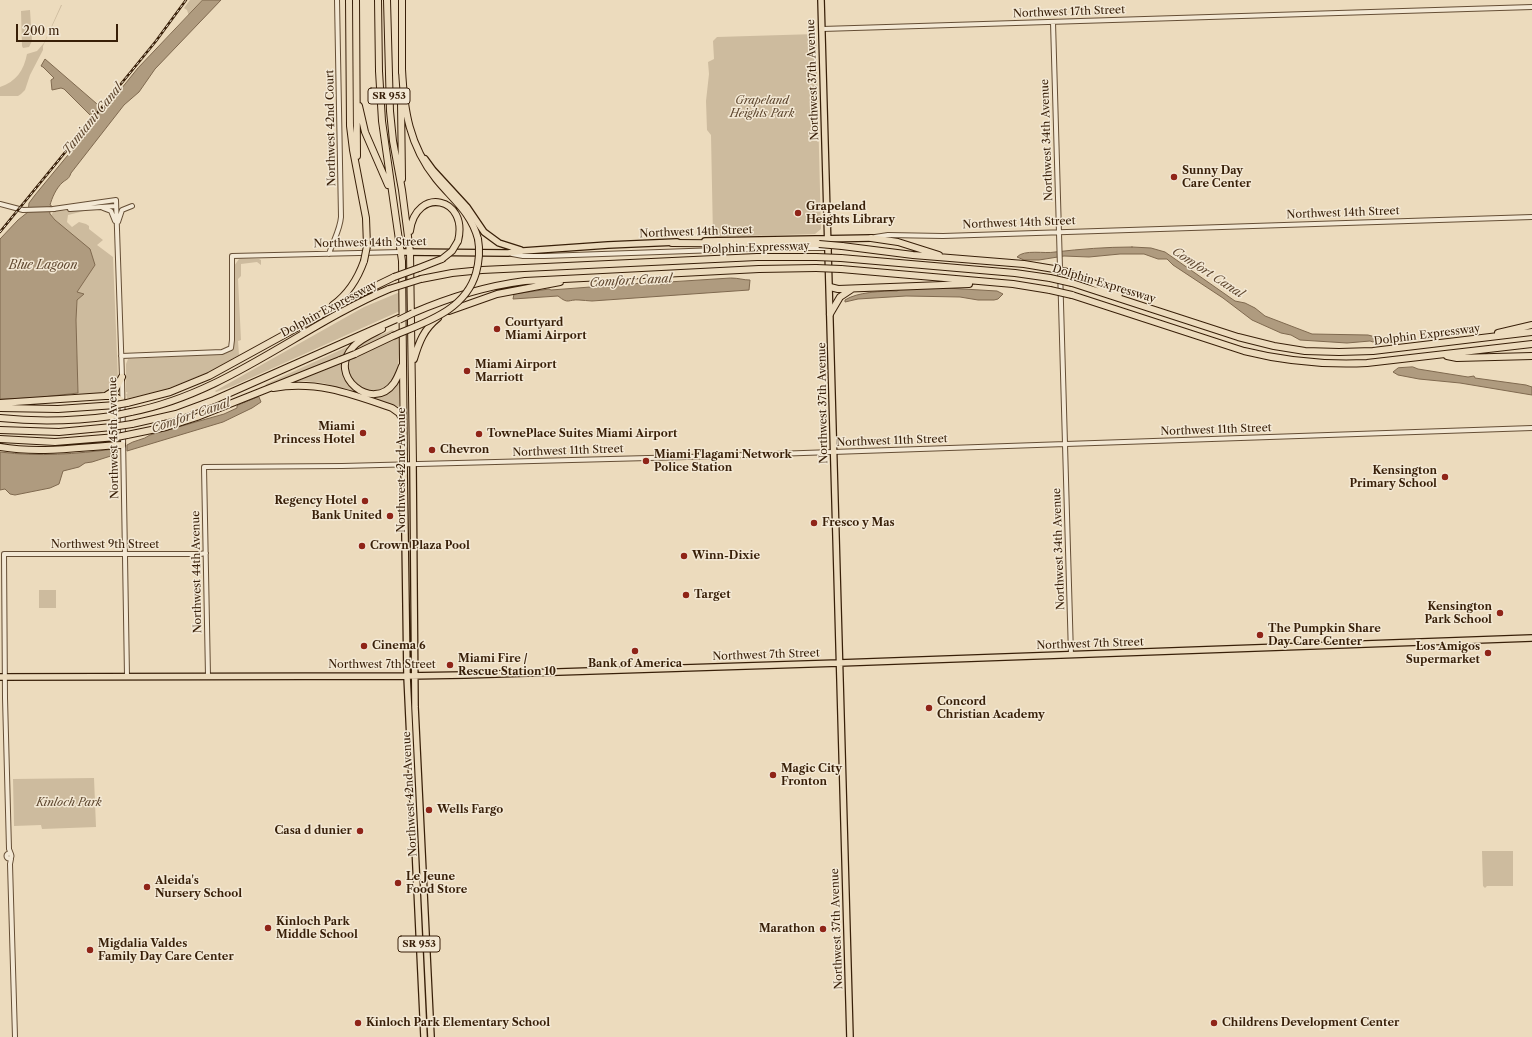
<!DOCTYPE html>
<html>
<head>
<meta charset="utf-8">
<style>
	body { margin:0 }
	#map { position:relative; width:1532px; height:1037px; overflow:hidden; background:#ecdbbd; font-family:"Libre Caslon Text",serif }
	canvas { display:block }
	.scale { position:absolute; left:16px; top:24px; width:102px; height:18px; box-sizing:border-box; border:2px solid #381f08; border-top:0; padding-left:5px; font-size:12px; line-height:14px; white-space:nowrap; color:#381f08; -webkit-text-stroke:3px #f3e8d4; paint-order:stroke }
</style>
</head>
<body>
<div id="map">
<canvas width="1532" height="1037"></canvas>
<div class="scale">200 m</div>
</div>
<script>
const c = document.querySelector('canvas').getContext('2d');
c.lineJoin = 'round';
function fillPath(path, color) {
  c.fillStyle = color;
  c.fill(path, 'evenodd');
}
function stroke(path, color, width, dash) {
  c.strokeStyle = color;
  c.lineWidth = width;
  c.lineCap = dash ? 'butt' : 'round';
  c.setLineDash(dash || []);
  c.stroke(path);
}
function drawText(font, color, halo, rows, align = 'center') {
  c.font = font + ' "Libre Caslon Text",serif';
  c.lineWidth = 3;
  c.setLineDash([]);
  c.textBaseline = 'middle';
  c.strokeStyle = halo;
  c.fillStyle = color;
  for (const [text, x, y, turn = 0] of rows) {
    c.save();
    c.translate(x, y);
    c.rotate((+turn || 0) * Math.PI / 180);
    c.textAlign = isNaN(turn) ? turn : align;
    if (halo) c.strokeText(text, 0, 0);
    c.fillText(text, 0, 0);
    c.restore();
  }
}
const green = new Path2D(`
	M190 0H203L189 16 187 10 184 8Z
	M61 5H62L43 46V50L30 75 25 90 21 94 18 96H0V87C16 82 24 70 27 54L37 51 44 43Z
	M30 10 32 41 29 47 23 48 22 46 21 11Z
	M816 34 821 229 815 234 713 237 711 135 707 130 706 101 709 74 708 62 714 59 713 41 717 37Z
	M88 210 68 215 67 222 72 227 79 222 86 224 89 226V229L103 240 97 245 113 257 118 380C109 397 95 393 78 394L76 320 77 300 84 294 77 292 95 265 51 215 54 211Z
	M239 259H259L261 260V265L257 262 241 264V276L238 279 241 340 238 341 239 355 209 372 164 390 125 399 127 398 126 394 128 393 126 392V364L128 359 224 354C229 352 233 349 234 343V266Z
	M400 292V311L233 386 216 392 215 391 364 307Z
	M392 330 396 332 399 337C399 348 400 362 396 373 395 377 393 380 390 383 369 407 334 373 354 350 363 340 380 336 392 330Z
	M347 347 348 349 345 355 265 386 266 384Z
	M343 361C346 378 346 385 361 394L323 383 304 381 287 383Z
	M398 381 400 382 399 407 366 396 389 392Z
	M39 590H56V608H39Z
	M94 778 96 827 42 829 41 825 14 826 13 779Z
	M1482 851H1513V886H1487L1485 888 1483 886Z`);
const water = new Path2D(`
	M203 0H221L155 69 139 92 124 105 71 173C69 179 67 179 63 182 56 188 52 198 50 205L53 207H49L50 214 55 220 90 249 95 265 77 292 84 294 77 300 76 320 78 393 34 398 0 399V239L18 220 28 212 29 203 35 195 96 121 64 89 61 88 52 90 51 80 54 78 43 67 41 66 45 59 104 110 138 68Z
	M1132 247 1151 248 1165 252 1235 301 1245 303 1255 308 1265 316 1312 334 1368 335 1379 338 1373 342 1370 341 1347 343 1300 340 1291 335 1281 333 1252 320 1223 298 1173 265 1167 259H1158L1144 254H1120L1089 257 1064 256 1039 260H1024L1017 257C1024 249 1045 254 1055 252 1081 249 1106 247 1132 247Z
	M731 278C739 278 743 280 750 280L749 290 592 301C588 301 583 300 579 300 568 299 569 305 558 296L513 299 514 294 549 289 551 290 643 283 664 284 670 282Z
	M946 288 997 291 1003 294 998 299 994 300H978L960 297 906 296 858 299 845 302V300C857 292 882 291 897 291L901 289Z
	M1413 367 1418 369 1468 377 1474 376 1475 378 1526 385 1532 387V395L1460 383 1419 379 1398 375 1393 372 1398 368Z
	M259 397 261 402 252 408 223 422 127 451V445C134 440 144 440 150 435L224 414 237 408V406Z
	M114 449 117 454 92 462 85 463 79 467 63 471 59 484 50 488 15 495 10 494 5 489 0 490V452C39 457 76 454 114 449Z`);
const minor = new Path2D(`
	M1053 22 1071 655
	M822 29 1532 7
	M0 204 23 210 55 209
	M103 208 111 211 115 221
	M53 209 116 200 122 377 127 676
	M70 209 116 206
	M118 222 122 210 132 206
	M875 237 888 235 943 236 1532 217
	M329 254C333 241 340 230 341 217L337 0
	M512 254 523 256H544L776 248H829
	M121 356 222 352 231 348 232 340V256L401 252
	M208 676 204 467 342 466 687 457 1532 428
	M6.5 856a2.5 2.5 0 1 1 5 0a2.5 2.5 0 1 1-5 0Z
	M11 854 9 849 5 698 4 554H200L206 553
	M11 859 10 864 15 1037`);
const major = new Path2D(`
	M821 0 850 1037
	M425 159 433 170 467 207 484 232 499 243 521 250
	M705 241 871 238
	M401 252 508 253 523 251 608 245 677 242
	M404 464 407 676 424 1037
	M413 464 415 707 431 1037
	M0 677 407 676 465 675 839 663 1532 638`);
const highway = new Path2D(`
	M349 0 350 126 353 150 366 218 367 246
	M356 0 357 156
	M378 0 379 71 382 121 402 261 404 464
	M387 0 390 111 393 141 402 190 410 252 413 464
	M402 0V73
	M402 69C404 110 409 145 436 179 452 199 471 212 478 239
	M401 102 402 179
	M359 106 365 132 388 185
	M410 231C416 186 469 197 458 241
	M871 238 898 242 939 255
	M672 243 819 244
	M842 246 913 255 1024 264 1054 269
	M841 258 1015 273 1050 278
	M419 268 442 259
	M841 269 1013 284 1050 290
	M1067 272 1119 294
	M421 279 452 273 482 270 757 257H816
	M1072 283 1238 337 1274 346 1305 351 1339 352 1373 351 1532 332
	M830 287 838 289 969 284
	M1072 295 1244 351C1284 361 1325 365 1367 363L1532 344
	M333 305C348 294 358 278 364 261
	M449 311 497 294 560 282
	M413 313C450 297 486 286 525 281L759 269 816 268
	M830 314 840 297 852 289
	M382 329C372 334 360 339 353 347 326 376 373 413 394 383 398 377 400 371 402 366
	M1498 333 1532 325
	M355 354 393 336
	M1447 356 1457 358 1532 356
	M414 359C419 342 424 329 438 318
	M273 388C316 380 352 394 392 408L399 413 403 420
	M107 395 115 390 122 377
	M0 403 105 396H114L121 400
	M127 403 170 392 209 376 353 297 394 277
	M0 408 58 409 116 405
	M131 412C226 394 301 326 389 289
	M0 418C37 422 75 421 112 416
	M132 424 176 414 214 400 399 318
	M0 430 59 432 112 427
	M127 435 166 427 197 417 340 360
	M0 439 55 442 117 437
	M0 447C41 454 81 447 122 445`);
const rail = new Path2D(`
	M0 232 156 41 186 0`);
const highwayBridge = new Path2D(`
	M819 244 842 246
	M816 257 841 258
	M442 259 452 251 458 241
	M364 261 367 246
	M816 268 841 269
	M1054 269 1067 272
	M394 277 419 268
	M1050 278 1072 283
	M389 289 421 279
	M1050 290 1072 295
	M399 320 413 313
	M393 336C425 322 465 311 476 273 479 262 480 250 478 239
	M340 360 355 354
	M116 405 127 403
	M112 416 131 412
	M112 427 132 424
	M117 437 127 435`);
const markers = [
	[1174,177,4,"#8f2418"],
	[798,213,4,"#8f2418"],
	[497,329,4,"#8f2418"],
	[467,371,4,"#8f2418"],
	[363,433,4,"#8f2418"],
	[479,434,4,"#8f2418"],
	[432,450,4,"#8f2418"],
	[646,461,4,"#8f2418"],
	[1445,477,4,"#8f2418"],
	[365,501,4,"#8f2418"],
	[390,516,4,"#8f2418"],
	[814,523,4,"#8f2418"],
	[362,546,4,"#8f2418"],
	[684,556,4,"#8f2418"],
	[686,595,4,"#8f2418"],
	[1500,613,4,"#8f2418"],
	[1260,635,4,"#8f2418"],
	[364,646,4,"#8f2418"],
	[635,651,4,"#8f2418"],
	[1488,653,4,"#8f2418"],
	[450,665,4,"#8f2418"],
	[929,708,4,"#8f2418"],
	[773,775,4,"#8f2418"],
	[429,810,4,"#8f2418"],
	[360,831,4,"#8f2418"],
	[398,883,4,"#8f2418"],
	[147,887,4,"#8f2418"],
	[268,928,4,"#8f2418"],
	[823,929,4,"#8f2418"],
	[90,950,4,"#8f2418"],
	[358,1023,4,"#8f2418"],
	[1214,1023,4,"#8f2418"]
];
const shields = [
	[389,96,42],
	[419,944,42]
];
const shieldNames = [
	["SR 953",389,96],
	["SR 953",419,944]
];
const streetNames = [
	["Northwest 17th Street",1069,12,-2],
	["Northwest 37th Avenue",813,80,-92],
	["Northwest 42nd Court",331,128,-91],
	["Northwest 34th Avenue",1047,140,-92],
	["Northwest 14th Street",1343,213,-2],
	["Northwest 14th Street",1019,223,-2],
	["Northwest 14th Street",696,232,-2],
	["Northwest 14th Street",370,243,-1],
	["Dolphin Expressway",756,248,-2],
	["Dolphin Expressway",1104,284,17],
	["Dolphin Expressway",329,309,-28],
	["Dolphin Expressway",1427,335,-7],
	["Northwest 37th Avenue",823,403,-91],
	["Northwest 11th Street",1216,430,-2],
	["Northwest 45th Avenue",114,438,-91],
	["Northwest 11th Street",892,441,-2],
	["Northwest 11th Street",568,451,-2],
	["Northwest 42nd Avenue",402,470,-90],
	["Northwest 9th Street",105,545],
	["Northwest 34th Avenue",1059,549,-92],
	["Northwest 44th Avenue",197,572,-91],
	["Northwest 7th Street",1090,644,-2],
	["Northwest 7th Street",766,655,-2],
	["Northwest 7th Street",382,665],
	["Northwest 42nd Avenue",410,794,-93],
	["Northwest 37th Avenue",837,929,-92]
];
const parkNames = [
	["Grapeland",762,101],
	["Heights Park",762,114],
	["Kinloch Park",69,803]
];
const poiNames = [
	["Sunny Day",1182,171],
	["Care Center",1182,184],
	["Grapeland",806,207],
	["Heights Library",806,220],
	["Courtyard",505,323],
	["Miami Airport",505,336],
	["Miami Airport",475,365],
	["Marriott",475,378],
	["Miami",355,427,"right"],
	["Princess Hotel",355,440,"right"],
	["TownePlace Suites Miami Airport",487,434],
	["Chevron",440,450],
	["Miami Flagami Network",654,455],
	["Police Station",654,468],
	["Kensington",1437,471,"right"],
	["Primary School",1437,484,"right"],
	["Regency Hotel",357,501,"right"],
	["Bank United",382,516,"right"],
	["Fresco y Mas",822,523],
	["Crown Plaza Pool",370,546],
	["Winn-Dixie",692,556],
	["Target",694,595],
	["Kensington",1492,607,"right"],
	["Park School",1492,620,"right"],
	["The Pumpkin Share",1268,629],
	["Day Care Center",1268,642],
	["Cinema 6",372,646],
	["Los Amigos",1480,647,"right"],
	["Supermarket",1480,660,"right"],
	["Miami Fire /",458,659],
	["Rescue Station 10",458,672],
	["Bank of America",635,664,"center"],
	["Concord",937,702],
	["Christian Academy",937,715],
	["Magic City",781,769],
	["Fronton",781,782],
	["Wells Fargo",437,810],
	["Casa d dunier",352,831,"right"],
	["Le Jeune",406,877],
	["Food Store",406,890],
	["Aleida's",155,881],
	["Nursery School",155,894],
	["Kinloch Park",276,922],
	["Middle School",276,935],
	["Marathon",815,929,"right"],
	["Migdalia Valdes",98,944],
	["Family Day Care Center",98,957],
	["Kinloch Park Elementary School",366,1023],
	["Childrens Development Center",1222,1023]
];
const waterNames = [
	["Tamiami Canal",93,119,-51],
	["Blue Lagoon",43,266],
	["Comfort Canal",1208,273,33],
	["Comfort Canal",631,281,-3],
	["Comfort Canal",191,416,-19]
];
fillPath(green, '#cdbb9e');
fillPath(water, '#af9b7f');
stroke(water, '#7f694f', 1);
stroke(minor, '#654e35', 6);
stroke(major, '#381f08', 8);
stroke(highway, '#381f08', 8);
stroke(minor, '#f3e8d4', 4);
stroke(major, '#ecdbbd', 5.5);
stroke(highway, '#ecdbbd', 6);
stroke(rail, '#381f08', 2.5);
stroke(rail, '#f3e8d4', 1, [3]);
stroke(highwayBridge, '#381f08', 8, []);
stroke(highwayBridge, '#ecdbbd', 6);
for (const [x, y, r, color] of markers) {
  const dot = new Path2D();
  dot.arc(x, y, r, 0, 2 * Math.PI);
  c.fillStyle = color;
  c.fill(dot);
  stroke(dot, '#f3e8d4', 1.5);
}
for (const [x, y, w] of shields) {
  const box = new Path2D();
  box.roundRect(x - w / 2, y - 8, w, 16, 3);
  c.fillStyle = '#f3e8d4';
  c.fill(box);
  stroke(box, '#381f08', 1);
}
drawText('bold 10px', '#381f08', null, shieldNames);
drawText('11px', '#381f08', '#f3e8d4', streetNames);
drawText('italic 11px', '#5d462e', '#f3e8d4', parkNames);
drawText('bold 11px', '#381f08', '#f3e8d4', poiNames, 'left');
drawText('italic 12px', '#624a32', '#f3e8d4', waterNames);
</script>
</body>
</html>
